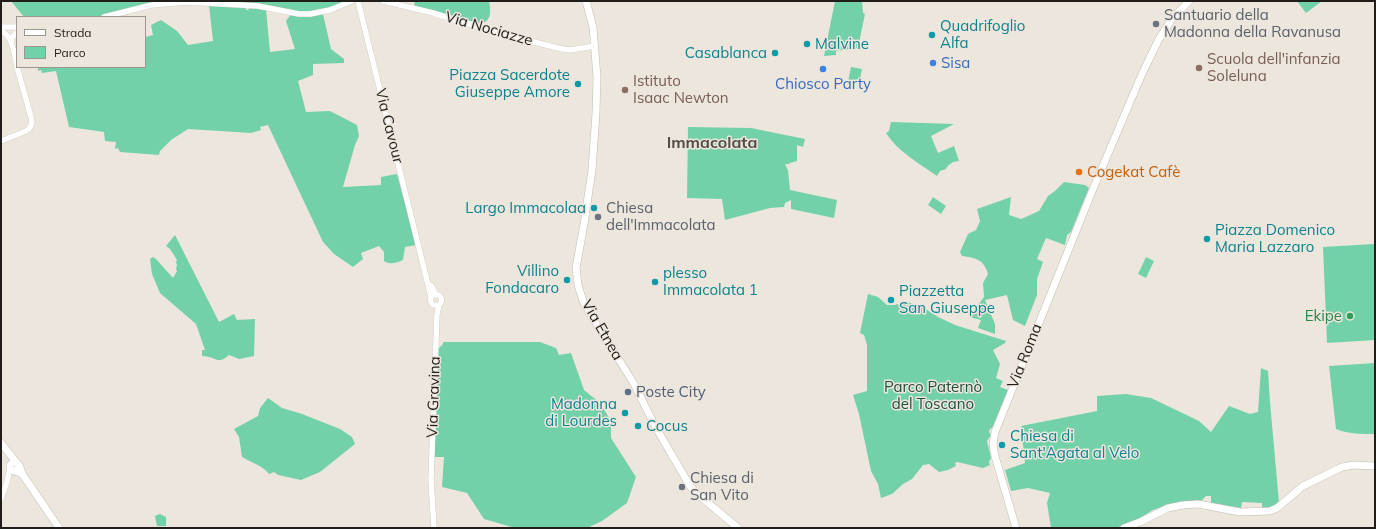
<!DOCTYPE html>
<html>
<head>
<meta charset="utf-8">
<style>
	body { margin:0 }
	#map { position:relative; width:1376px; height:529px; overflow:hidden; background:#ede6dd; font-family:Mulish,sans-serif }
	canvas { display:block }
	.frame { position:absolute; inset:0; border:2px solid #201d1a; pointer-events:none }
	.legend { position:absolute; left:16px; top:16px; width:130px; height:52px; box-sizing:border-box; background:#ede6dd; border:1px solid #9b968f; margin:0; padding:5px 7px; list-style:none; font-size:12px; color:#201d1a }
	.legend li { display:flex; align-items:center; gap:8px; height:20px }
	.legend b { width:20px; border:1px solid #9b968f }
</style>
</head>
<body>
<div id="map">
<canvas width="1376" height="529"></canvas>
<div class="frame"></div>
<ul class="legend">
<li><b style="height:5px;background:#fff"></b>Strada</li>
<li><b style="height:11px;background:#73d1a9"></b>Parco</li>
</ul>
</div>
<script>
const c = document.querySelector('canvas').getContext('2d');
c.lineJoin = 'round';
function fillPath(path, color) {
  c.fillStyle = color;
  c.fill(path, 'evenodd');
}
function stroke(path, color, width, dash) {
  c.strokeStyle = color;
  c.lineWidth = width;
  c.lineCap = dash ? 'butt' : 'round';
  c.setLineDash(dash || []);
  c.stroke(path);
}
function drawText(font, color, halo, rows, align = 'center') {
  c.font = font + ' Mulish,sans-serif';
  c.lineWidth = 3;
  c.setLineDash([]);
  c.textBaseline = 'middle';
  c.strokeStyle = halo;
  c.fillStyle = color;
  for (const [text, x, y, turn = 0] of rows) {
    c.save();
    c.translate(x, y);
    c.rotate((+turn || 0) * Math.PI / 180);
    c.textAlign = isNaN(turn) ? turn : align;
    if (halo) c.strokeText(text, 0, 0);
    c.fillText(text, 0, 0);
    c.restore();
  }
}
const green = new Path2D(`
	M11 1H165L149 3 98 17H24Z
	M212 1H346L325 10 304 13Z
	M414 1H489C491 11 492 24 478 23L415 7Z
	M835 1H862L863 13 865 14 858 48 836 51V55L824 56Z
	M1297 1H1322L1306 13Z
	M209 5 245 7 246 10H248L250 8 266 9 270 52 295 49 286 21 291 14 307 17 323 14 331 49 344 59V63L313 64V75L298 81 306 112 330 111 357 125 359 136 355 145 343 187 381 185V177L397 174 416 245 405 247 403 260C397 263 389 265 384 261V252L379 246 361 253 363 259 353 267 334 254 323 242 268 125 260 127 261 130 251 133 188 129 171 140 160 151 159 155 120 152 118 148 115 149 116 142 105 141 104 132 69 127 56 71 42 73 41 70 38 71V67H145V37L153 35 151 25 161 20 177 31 188 45 213 41Z
	M851 67 862 69 859 84 848 82Z
	M891 122 954 124 931 136 938 153 954 146 959 161C954 161 948 164 946 169L940 171 937 176C919 163 898 152 886 133L889 131Z
	M688 127 751 128 805 139 803 147 797 145V161L790 163 789 164H785L788 170 790 190 837 200 834 218 791 209V200L785 203 784 207 770 208 725 220 722 199 687 198Z
	M1064 182 1085 185 1089 188 1071 232 1067 235 1065 245 1046 238 1037 259 1043 262 1037 279V295L1025 326 1013 320 1007 295 985 300 995 324V334L978 328 981 320 969 317 984 297 983 283 988 274C984 259 975 258 962 256L960 252 968 234 976 230 980 221 977 209 1011 197 1009 215 1021 219 1039 211 1048 196 1055 191Z
	M933 197 946 206 941 214 928 205Z
	M175 235 219 322 234 314 237 320 255 319 254 356 239 359 229 355C217 366 216 356 202 356V350H205L196 324 160 293 152 274 150 259 153 257 156 259 173 278 177 271 176 269 177 265 176 262 177 260 170 249 166 246Z
	M1374 244 1375 340 1327 343 1323 247Z
	M1146 257 1154 261 1146 278 1138 274Z
	M868 294 878 297 887 305H894L907 302 921 306 938 317 955 325 1006 341 1005 343 993 350 1000 364 996 378 1003 381 1000 387 1008 390 992 428 990 429 989 432 991 435 987 441 991 458 989 462 990 465 983 468 957 462 955 463 956 466 948 470 939 472 929 464 923 465 912 479 903 484 892 494 881 498 878 484 871 471 859 414 853 395 867 391V345L864 335 860 333Z
	M443 342H540L556 348 559 355 571 353 584 390 600 403 611 421V438L636 477 627 503 602 521 587 528H515L484 519 467 493 442 487 444 457H434L438 349 443 344Z
	M1375 363V434C1361 434 1349 434 1336 429L1329 366Z
	M1261 368 1268 371 1270 402 1279 503 1273 507 1262 508V503L1242 502 1241 508 1211 503V496H1206L1201 501H1188L1171 504 1153 510 1137 520 1116 528H1051L1047 503 1050 493 1028 488 1011 491 1005 470 1025 463 1021 426 1097 411V396L1126 394 1151 398 1199 421 1211 432 1229 406 1250 414 1258 412Z
	M268 398 282 408 302 414 340 429 352 437 355 444 320 472 301 480 278 475 274 472 269 474C264 466 250 462 242 457L239 437 234 429 258 416 260 408Z
	M160 514 166 517V526H157L155 516Z`);
const minor = new Path2D(`
	M358 1 431 297
	M383 1 433 13 506 35 562 49 570 50 595 46
	M104 17 152 5 187 2 258 6 299 14H310L330 10 352 1
	M1 27H17
	M1 31C13 36 14 54 17 66
	M11 42 12 37 17 33
	M1 141 26 131C31 128 33 123 31 117L17 67
	M431 285 436 295
	M430.5 300a5.5 5.5 0 1 1 11 0a5.5 5.5 0 1 1-11 0Z
	M1 499 7 482 10 468
	M434 528 431 480 437 314 439 305`);
const major = new Path2D(`
	M586 1 593 27 597 77 596 113 592 170 584 224 576 268 578 285 583 301 597 325 633 382 655 426 690 486 695 492 738 528
	M1 443 16 462
	M19 465 23 475 59 528
	M15 471 18 469 19 466 17 463 14 462 10 465V469C14 472 19 471 23 475
	M1016 528 995 456 993 444 995 432 1093 189 1142 74 1159 39 1172 19 1189 1
	M1124 528 1140 522 1168 508 1183 505 1198 504 1240 512 1270 511 1277 508 1303 486 1342 467 1354 465 1375 466`);
const markers = [
	[1156,24,4,"#6b7280"],
	[932,35,4,"#0f9aa8"],
	[807,44,4,"#0f9aa8"],
	[775,53,4,"#0f9aa8"],
	[933,63,4,"#3f7fe0"],
	[1199,68,4,"#8d6e63"],
	[823,69,4,"#3f7fe0"],
	[578,84,4,"#0f9aa8"],
	[625,90,4,"#8d6e63"],
	[1079,172,4,"#e8710a"],
	[594,208,4,"#0f9aa8"],
	[598,217,4,"#6b7280"],
	[1207,239,4,"#0f9aa8"],
	[567,280,4,"#0f9aa8"],
	[655,282,4,"#0f9aa8"],
	[891,300,4,"#0f9aa8"],
	[1350,316,4,"#2e9e5b"],
	[628,392,4,"#5c6f8a"],
	[625,413,4,"#0f9aa8"],
	[638,426,4,"#0f9aa8"],
	[1002,445,4,"#0f9aa8"],
	[682,487,4,"#6b7280"]
];
const worshipNames = [
	["Santuario della",1164,15],
	["Madonna della Ravanusa",1164,32],
	["Chiesa",606,208],
	["dell'Immacolata",606,225],
	["Chiesa di",690,478],
	["San Vito",690,495]
];
const cultureNames = [
	["Quadrifoglio",940,26],
	["Alfa",940,43],
	["Malvine",815,44],
	["Casablanca",767,53,"right"],
	["Piazza Sacerdote",570,75,"right"],
	["Giuseppe Amore",570,92,"right"],
	["Largo Immacolaa",586,208,"right"],
	["Piazza Domenico",1215,230],
	["Maria Lazzaro",1215,247],
	["Villino",559,271,"right"],
	["Fondacaro",559,288,"right"],
	["plesso",663,273],
	["Immacolata 1",663,290],
	["Piazzetta",899,291],
	["San Giuseppe",899,308],
	["Madonna",617,404,"right"],
	["di Lourdes",617,421,"right"],
	["Cocus",646,426],
	["Chiesa di",1010,436],
	["Sant'Agata al Velo",1010,453]
];
const streetNames = [
	["Via Nociazze",489,29,16],
	["Via Cavour",389,126,76],
	["Via Etnea",602,330,60],
	["Via Roma",1025,356,-68],
	["Via Gravina",434,397,-88]
];
const educationNames = [
	["Scuola dell'infanzia",1207,59],
	["Soleluna",1207,76],
	["Istituto",633,81],
	["Isaac Newton",633,98]
];
const shopNames = [
	["Sisa",941,63],
	["Chiosco Party",823,84,"center"]
];
const foodNames = [
	["Cogekat Cafè",1087,172]
];
const leisureNames = [
	["Ekipe",1342,316]
];
const parkNames = [
	["Parco Paternò",933,387],
	["del Toscano",933,404]
];
const serviceNames = [
	["Poste City",636,392]
];
const neighbourhoodNames = [
	["Immacolata",712,143]
];
fillPath(green, '#73d1a9');
stroke(minor, '#c2bbb2', 6);
stroke(major, '#c2bbb2', 8);
stroke(minor, '#fff', 5.5);
stroke(major, '#fff', 7);
for (const [x, y, r, color] of markers) {
  const dot = new Path2D();
  dot.arc(x, y, r, 0, 2 * Math.PI);
  c.fillStyle = color;
  c.fill(dot);
  stroke(dot, '#ede6dd', 1.5);
}
drawText('15px', '#5b616d', '#ede6dd', worshipNames, 'left');
drawText('15px', '#0d838f', '#ede6dd', cultureNames, 'left');
drawText('15px', '#201d1a', '#ede6dd', streetNames);
drawText('15px', '#785e54', '#ede6dd', educationNames, 'left');
drawText('15px', '#366cbe', '#ede6dd', shopNames, 'left');
drawText('15px', '#c56008', '#ede6dd', foodNames, 'left');
drawText('15px', '#27864d', '#ede6dd', leisureNames, 'right');
drawText('15px', '#214d3b', '#ede6dd', parkNames);
drawText('15px', '#4e5e75', '#ede6dd', serviceNames, 'left');
drawText('bold 16px', '#534d46', '#ede6dd', neighbourhoodNames);
</script>
</body>
</html>
